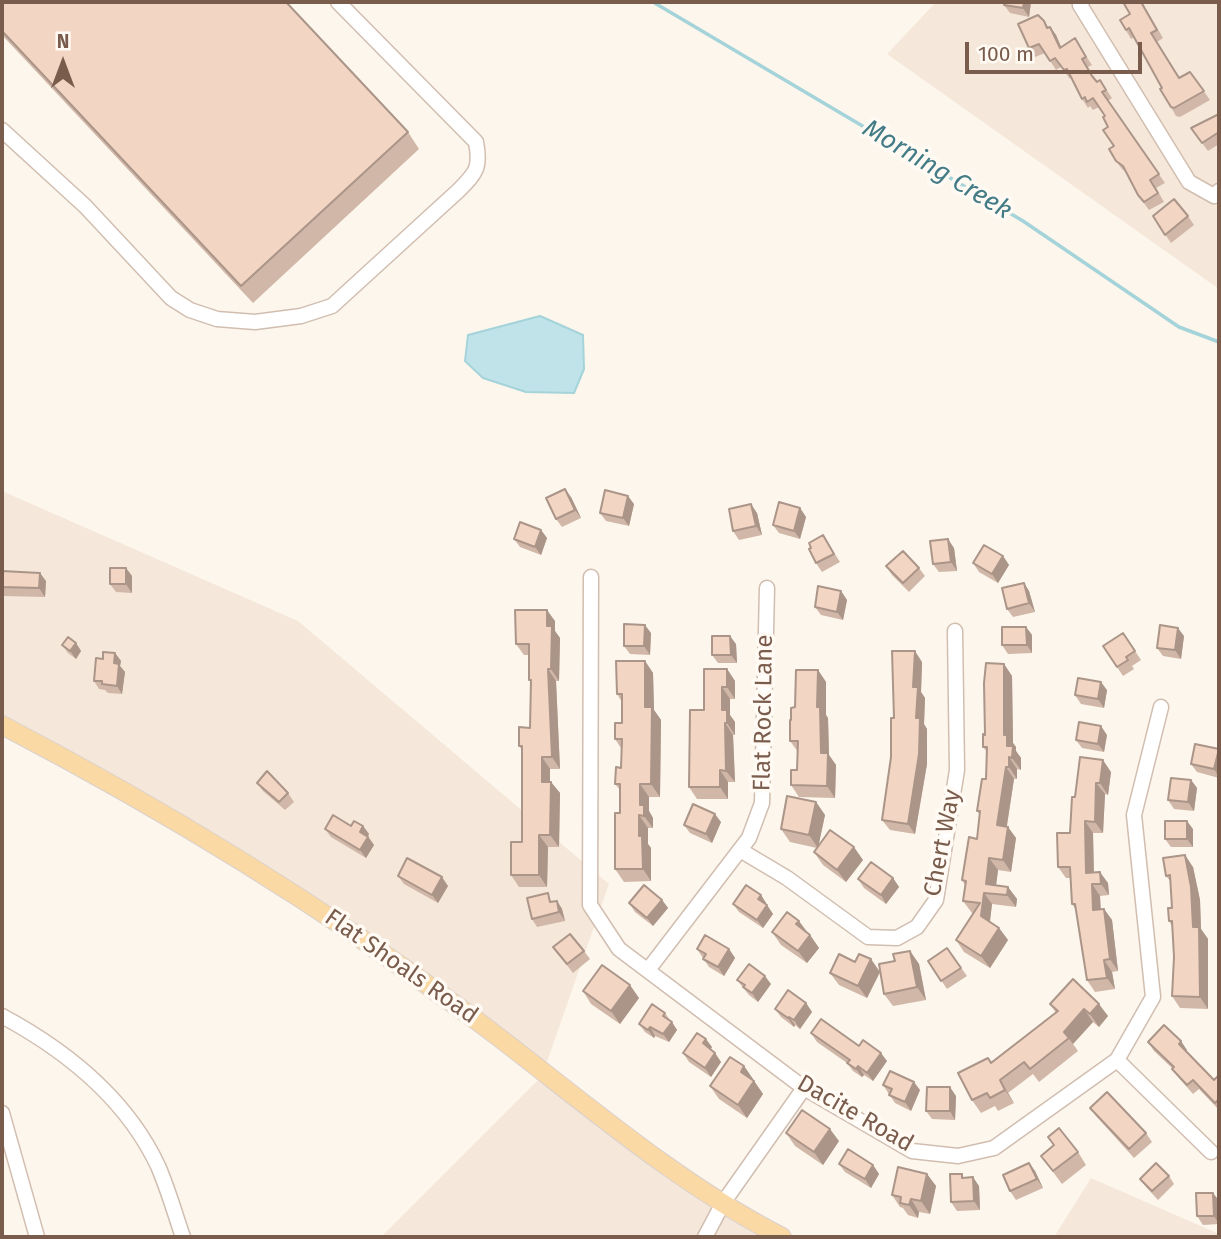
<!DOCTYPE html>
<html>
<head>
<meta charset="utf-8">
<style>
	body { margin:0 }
	#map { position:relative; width:1221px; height:1239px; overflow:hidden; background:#fdf6ec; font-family:"Fira Sans",sans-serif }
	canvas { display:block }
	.frame { position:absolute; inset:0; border:4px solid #7a5c4d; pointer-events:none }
	.north { position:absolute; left:28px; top:28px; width:70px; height:70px; -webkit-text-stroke:5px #fffaf3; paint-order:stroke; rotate:0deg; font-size:19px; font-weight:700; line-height:28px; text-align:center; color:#7a5c4d }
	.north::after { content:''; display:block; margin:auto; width:24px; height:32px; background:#7a5c4d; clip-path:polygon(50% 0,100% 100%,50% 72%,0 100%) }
	.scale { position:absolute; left:965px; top:42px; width:177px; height:32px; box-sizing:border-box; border:4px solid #7a5c4d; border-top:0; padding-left:9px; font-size:21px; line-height:24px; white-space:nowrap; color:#7a5c4d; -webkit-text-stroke:5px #fffaf3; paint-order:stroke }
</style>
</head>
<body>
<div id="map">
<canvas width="1221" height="1239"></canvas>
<div class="frame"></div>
<div class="north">N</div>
<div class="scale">100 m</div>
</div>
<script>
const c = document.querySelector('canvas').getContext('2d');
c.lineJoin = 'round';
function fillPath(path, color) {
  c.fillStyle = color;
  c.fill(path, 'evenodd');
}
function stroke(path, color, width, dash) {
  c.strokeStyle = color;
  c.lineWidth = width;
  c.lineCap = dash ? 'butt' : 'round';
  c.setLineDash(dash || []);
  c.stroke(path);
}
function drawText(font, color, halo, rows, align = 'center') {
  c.font = font + ' "Fira Sans",sans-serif';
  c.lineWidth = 7;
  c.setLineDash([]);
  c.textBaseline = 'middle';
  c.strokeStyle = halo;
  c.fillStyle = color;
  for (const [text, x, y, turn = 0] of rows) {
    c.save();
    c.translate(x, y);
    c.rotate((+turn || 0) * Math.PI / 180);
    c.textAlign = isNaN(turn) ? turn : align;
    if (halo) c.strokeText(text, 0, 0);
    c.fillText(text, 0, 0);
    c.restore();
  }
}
const residential = new Path2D(`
	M936 2H1219V289L887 54Z
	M2 491 298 621 609 884 541 1079 777 1237H381L540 1078 213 847 2 725Z
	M1091 1178 1219 1234V1237H1054Z`);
const water = new Path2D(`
	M540 316 583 335 584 369 574 393 526 392 483 378 465 361 468 335Z`);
const stream = new Path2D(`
	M653 2 1023 221 1179 327 1219 342`);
const minor = new Path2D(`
	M1082 2 1080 5 1189 182 1214 196 1219 191
	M2 130 85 206 171 298 190 310 217 319 255 322 301 316 332 306 458 191C476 173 481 168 476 142L338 2
	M591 577 590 905 619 949 804 1088 912 1151 958 1156 994 1148 1117 1060 1153 997 1134 815 1161 707
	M740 850 787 878 868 937 897 938 917 927 936 900 957 770 955 631
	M648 970 749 838 762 803 767 588
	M2 1016C67 1051 126 1098 158 1166 168 1189 175 1214 183 1237
	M1117 1060 1211 1152
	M2 1113 37 1237
	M705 1237 723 1203 804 1088`);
const major = new Path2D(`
	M2 725C163 809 317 903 464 1011 567 1087 667 1178 782 1237`);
const wall = new Path2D(`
	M2 2 408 132 419 149 253 303 2 35Z
	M1005 2H1031L1029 17 1010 13 1004 5Z
	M1123 2H1142L1163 38 1157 42 1180 78 1190 72 1210 100 1180 117 1176 116 1171 107 1162 88 1134 37 1131 39 1120 20 1130 14Z
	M1044 21 1049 28 1050 27 1056 35 1061 47 1075 38 1080 47 1092 65 1088 67 1095 80 1097 82 1100 80 1112 98 1108 101 1165 183 1156 188 1164 202 1149 210 1138 195 1127 173 1122 169 1116 161 1108 127 1105 116 1099 107 1093 110 1090 106 1088 108 1082 99 1071 78 1070 79 1061 67 1056 70 1045 53 1035 57 1029 48Z
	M1219 114V144L1208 151 1191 128Z
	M1153 216H1188L1194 225 1171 243Z
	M571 497 581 518 562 527 556 519Z
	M634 504 629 526 606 521 600 513Z
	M800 508 806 517 800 539 779 533 773 525Z
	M757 513 762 535 739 540 733 531Z
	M541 530 547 538 541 555 520 547 514 539Z
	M823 535 840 562 822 572 816 563 811 548Z
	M954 548 957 571 939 572 933 564Z
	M1003 556 1009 565 998 583 979 572 973 563Z
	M886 566 919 568 925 576 909 592 892 575Z
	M126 568 132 576V593L116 592 110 584Z
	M2 571 46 581 45 597 2 596Z
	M1024 583 1029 591 1035 612 1013 617 1007 609Z
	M841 591 847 600 843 620 821 615 815 607Z
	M555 621V631L560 638 559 681H556L560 769H550V782H551L560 793 559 847H548L547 887H519L511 875 522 842V750L519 746 530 728 531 683 529 680V655H524L516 644Z
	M1026 627 1032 635V653L1008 654 1002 645Z
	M651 633 650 655 630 654 624 646Z
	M1123 633 1141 660 1132 666 1134 669 1123 676 1103 646Z
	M1184 636 1181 659 1163 656 1157 648Z
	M76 643 81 651 76 659 68 653 62 645Z
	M736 644 737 663H718L712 655Z
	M115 653 121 661 120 666 125 672 122 694 108 693 105 690 99 689 94 681 103 659Z
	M645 661 653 673 654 710 661 720 660 797H649V811L653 818V828H648V844L651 848V881L624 882 615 869 620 813V790L615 784 621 768V748L615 739 622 723V702L617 694Z
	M922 662 921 692 925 698 924 724 927 729V764L915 834 890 830 882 820 891 757 894 718Z
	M1004 664 1012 676 1013 743 1016 747V751L1021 758V770L1017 769V779H1014L1007 826 1016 838 1011 872 998 870 996 885 1008 887 1017 899 1016 907 992 904 990 922 999 928 1008 940 990 968 964 952 956 940 974 913H972L963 901 965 885 962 880 977 839 980 815 977 811 986 779 987 752 983 747Z
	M727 669 735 681V699H730V715L735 722V735H733L735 782H728V799H697L689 787 704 710Z
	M818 670 826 682V715L828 718 829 755 836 765 835 798 799 797 791 785 797 770 798 752 790 741 791 720 795 707Z
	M1107 690 1104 708 1081 704 1075 695Z
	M1107 735 1104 752 1082 748 1076 740Z
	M1219 750V778L1197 772 1191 764Z
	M1111 772 1108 795 1105 794 1103 833H1093L1094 872 1108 883 1109 895 1100 896 1101 909H1104L1112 920 1118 971 1112 972 1115 989 1095 992 1087 980 1076 910 1072 904 1071 878H1066L1058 867 1070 833 1075 797Z
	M1191 780 1197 788 1194 811 1174 809 1168 800Z
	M257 783 288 793 294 802 285 810 263 791Z
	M816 802 825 815 818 847 863 860 846 882 823 865 814 852 817 848 790 842 781 829Z
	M721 822 712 843 690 833 684 825Z
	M351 826H363L369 834 368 836 374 845 366 858 331 837 325 829Z
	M1193 829V847H1171L1165 839Z
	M1193 867 1200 900 1201 929 1208 939V1009L1180 1008 1172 996 1174 957 1172 926 1169 921 1172 908 1171 882 1166 876Z
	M398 876 448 886 438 903 404 884Z
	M893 878 899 887 886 904 864 888 858 879Z
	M761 895 766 903V904L773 914 763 928 739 912 733 904Z
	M662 900 668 908 653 926 635 912 629 903Z
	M553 901H557L562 909 565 921 537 927 532 919Z
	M772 932 807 933 810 935 819 948 807 963 781 945Z
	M553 947 584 951 590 959 573 973Z
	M947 948 967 976 947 989 928 961Z
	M697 949H729L735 958 724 976 709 967Z
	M910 951 919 964 926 1000 893 1006 884 994 895 961Z
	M880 972 867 998 839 985 830 973Z
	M1073 979 1108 1016 1099 1027 1093 1022 1073 1044 1078 1051 1039 1082 1033 1074 1008 1093 1014 1103 998 1111 995 1106 981 1113 972 1100 991 1062 1056 1013 1050 1004Z
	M737 980 771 984 758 1002 749 995Z
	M583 991 639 998 620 1024 591 1004Z
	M806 1003 812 1012 800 1029 795 1025 794 1027 781 1017 775 1009Z
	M665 1013 677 1030 669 1042 655 1036 654 1038 645 1032 639 1024Z
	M811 1033 859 1046 887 1061 873 1081 864 1075 862 1077 853 1071 847 1063 817 1042Z
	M1148 1042 1187 1050 1186 1051 1214 1080 1219 1075V1110L1199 1089 1193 1094 1178 1077 1172 1068 1154 1051Z
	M712 1047 710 1049 715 1053 721 1062 711 1077 689 1062 683 1053Z
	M744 1066 763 1094 747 1118 719 1099 710 1086Z
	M883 1085 920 1090 911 1111 895 1103Z
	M956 1096 955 1120 932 1119 926 1111Z
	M1090 1108 1146 1133 1152 1142 1134 1158 1096 1116Z
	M786 1133 839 1141 823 1165 795 1146Z
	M1048 1137 1078 1152 1086 1165 1062 1184 1041 1156 1054 1145Z
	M1029 1163 1035 1171 1043 1188 1016 1200 1010 1191Z
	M839 1164 873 1165 879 1174 871 1188 845 1172Z
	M927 1174 936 1186 930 1214 919 1212 918 1218 908 1215 903 1208 900 1207 892 1195Z
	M1169 1176 1174 1184 1158 1200 1146 1187 1140 1179Z
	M965 1178 979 1186 980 1210 957 1211 951 1202Z
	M1213 1193 1219 1201V1224L1203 1225 1197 1216Z`);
const shadedWall = new Path2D(`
	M1024 2H1031L1029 17 1023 8Z
	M1050 27 1056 35 1065 56 1060 48Z
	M565 489 571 497 581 518 575 510Z
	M628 496 634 504 629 526 623 518Z
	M751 504 757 513 762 535 756 526Z
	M800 508 806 517 800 539 794 531Z
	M541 530 547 538 541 555 535 547Z
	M948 539 954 548 957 571 951 562Z
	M1003 556 1009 565 998 583 992 574Z
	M126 568 132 576V593L126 584Z
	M40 573 46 581 45 597 39 588Z
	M1024 583 1029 591 1035 612 1029 603Z
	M841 591 847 600 843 620 837 612Z
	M547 610 555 621V631L560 638 559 681 551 669 547 626Z
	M645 625 651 633 650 655 644 646Z
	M1026 627 1032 635V653L1027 645Z
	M1178 628 1184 636 1181 659 1175 650Z
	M730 636 736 644 737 663 731 655Z
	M76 643 81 651 76 659 70 651Z
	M915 651 922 662 921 692 925 698 924 724 927 729V764L915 834 908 824 916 718 913 687Z
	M115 653 121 661 120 666 125 672 122 694 117 686 114 663Z
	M645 661 653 673 654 710 661 720 660 797 651 784 645 707Z
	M1004 664 1012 676 1013 743 1016 747V751L1021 758V770L1012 758 1007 746 1004 735Z
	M548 669 556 681 560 769 552 757Z
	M727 669 735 681V699L727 687Z
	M818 670 826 682V715L828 718 829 755 836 765 835 798 827 786 821 753 817 707Z
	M1101 682 1107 690 1104 708 1098 699Z
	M722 687 730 699V715L735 722V735L727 723 722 710Z
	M725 723 733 735 735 782 726 771Z
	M1101 726 1107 735 1104 752 1098 744Z
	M1219 749V777L1214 769Z
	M542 757 550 769V793L542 782Z
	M1009 757 1017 769V779L1009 767Z
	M1103 760 1111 772 1108 795 1100 783Z
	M1006 767 1014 779 1005 837 997 825Z
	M720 770 728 782V799L720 787Z
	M1191 780 1197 788 1194 811 1188 802Z
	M551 782 560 793 559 847 550 835Z
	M1096 783 1105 794 1103 833 1095 822Z
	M640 784 649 797V811L653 818V828L644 816 640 805Z
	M816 802 825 815 818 848 809 835Z
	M715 814 721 822 712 843 706 834Z
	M639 815 648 828V844L651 848V881L643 869 639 836Z
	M1085 821 1093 833 1094 884 1086 873Z
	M1187 821 1193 829V847L1187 839Z
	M363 826 369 834 366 840 360 832Z
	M1008 827 1016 838 1011 872 1003 860Z
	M539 835 548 847 547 887 539 875Z
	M368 837 374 845 366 858 360 850Z
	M854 847 863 860 846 882 837 870Z
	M1185 855 1193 867 1200 900 1201 929 1208 939V1009L1200 997Z
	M989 858 998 870 995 894 986 884Z
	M1100 872 1108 883 1109 895 1101 884Z
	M442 877 448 886 438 903 432 895Z
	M893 878 899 887 886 904 881 895Z
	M1092 884 1100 896 1101 922 1093 910Z
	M1008 887 1017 899 1016 907 1007 895Z
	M984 893 992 904 989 928 981 916Z
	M761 895 766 903 764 908 758 899Z
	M662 900 668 908 653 926 647 918Z
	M557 901 562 909 565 921 559 912Z
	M767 905 773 914 763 928 757 920Z
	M1104 909 1112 920 1118 971 1110 959Z
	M799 921 808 933 796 924Z
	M999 928 1008 940 990 968 981 956Z
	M810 935 819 948 807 963 798 951Z
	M729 949 735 958 724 976 718 967Z
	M910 951 919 964 926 1000 917 987Z
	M871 959 880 972 867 998 858 986Z
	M1104 960 1112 972 1115 989 1107 978Z
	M765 976 771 984 758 1002 752 993Z
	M630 985 639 998 620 1024 611 1011Z
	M806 1003 812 1012 800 1029 794 1020Z
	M1099 1004 1108 1016 1099 1027 1090 1014Z
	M1084 1009 1093 1022 1073 1044 1064 1032Z
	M789 1017 795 1025 794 1027 788 1018Z
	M672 1022 677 1030 669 1042 663 1034Z
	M650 1027 655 1036 654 1038 648 1030Z
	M706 1039 712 1047 709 1052 703 1043Z
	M1181 1041 1187 1050 1185 1052 1179 1044Z
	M715 1053 721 1062 711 1077 705 1068Z
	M881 1053 887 1061 873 1081 867 1073Z
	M744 1066 753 1079 750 1084 741 1072Z
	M858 1066 864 1075 862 1077 856 1069Z
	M1000 1080 1008 1093 1014 1103 1005 1090Z
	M754 1081 763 1094 747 1118 738 1105Z
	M914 1082 920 1090 911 1111 905 1102Z
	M950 1087 956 1096 955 1120 950 1111Z
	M830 1129 839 1141 823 1165 814 1152Z
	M1029 1163 1035 1171 1043 1188 1037 1179Z
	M873 1165 879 1174 871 1188 865 1179Z
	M927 1174 936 1186 930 1214 921 1201Z
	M973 1177 979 1186 980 1210 974 1201Z
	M1213 1193 1219 1201V1224L1214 1216Z
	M911 1199 919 1212 918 1218 909 1205Z`);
const building = new Path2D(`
	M2 2H286L408 132 241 286 2 31Z
	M1005 2H1024L1023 8 1004 5Z
	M1123 2H1141L1157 30 1151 33 1179 78 1190 72 1204 91 1174 108 1171 107 1160 89 1162 88 1129 28 1126 30 1120 20 1130 14Z
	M1038 15 1044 21 1047 28 1050 27 1060 48 1075 38 1086 57 1082 59 1092 76 1097 82 1100 80 1106 90 1102 92 1159 174 1150 180 1158 193 1144 202 1138 195 1123 166 1116 161 1109 149 1114 146 1103 130 1108 127 1103 117 1105 116 1093 98 1087 102 1085 97 1082 99 1067 69 1064 70 1055 58 1050 61 1039 44 1029 48 1018 24Z
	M1219 114V132L1202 143 1191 128Z
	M1174 199 1188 216 1165 235 1153 216Z
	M565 489 575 510 556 519 546 498Z
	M605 490 628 496 623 518 600 513Z
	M779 502 800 508 794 531 773 525Z
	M751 504 756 526 733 531 729 509Z
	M520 522 541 530 535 547 514 539Z
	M823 535 834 554 816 563 809 549 811 548 809 543Z
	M948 539 951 562 933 564 930 541Z
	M984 545 1003 556 992 574 973 563Z
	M903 551 919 568 903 583 886 566Z
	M110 568H126V584H110Z
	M2 571 40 573 39 588 2 587Z
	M1024 583 1029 603 1007 609 1002 588Z
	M818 586 841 591 837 612 815 607Z
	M515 610H547V626H552L551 669H548L552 757H542V782H551L550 835H539V875H511V842H522V746H519V727L530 728 531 680H529V644H516Z
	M624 624 645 625 644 646H624Z
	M1160 625 1178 628 1175 650 1157 648Z
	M1002 627H1026L1027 645H1002Z
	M1123 633 1135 651 1126 657 1128 660 1117 667 1103 646Z
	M712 636H730L731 655H712Z
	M68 637 76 643 70 651 62 645Z
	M892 651H915L913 687H918L916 718H920L919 754 908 824 882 820 891 757V718H894Z
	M103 652 115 653 114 663 119 664 117 686 102 684V681H94L96 658 103 659Z
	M616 661H645V707H652L651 784H640V805H644V816L639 815V836H642L643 869H615V813H620V784H615L616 767 621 768 622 739H615V723H622V694H617Z
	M986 663 1004 664V735H1007V746H1013L1012 758 1009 757V767H1006L997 825 1008 827 1003 860 989 858 986 884 1008 887 1007 895 984 893 981 916 999 928 981 956 956 940 980 903 963 901 966 881 962 880 969 837 977 839 980 811H977L982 779H986L987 747H983V734L985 735 984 683Z
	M704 669H727V687H722V710H727V723H725L726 771 720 770V787H689L690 710H704Z
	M796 670H818L817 707H820L821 753H828L827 786 791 785V770H797L798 741H790V720H791V708L795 707Z
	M1078 678 1101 682 1098 699 1075 695Z
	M1079 722 1101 726 1098 744 1076 740Z
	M1195 744 1219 749 1214 769 1191 764Z
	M1080 757 1103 760 1100 783H1096L1095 822 1085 821 1086 873 1100 872 1101 884H1092L1093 910 1104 909 1110 959 1104 960 1107 978 1087 980 1075 904H1072L1070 867H1058L1057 833H1070L1072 797H1075Z
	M267 771 288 793 279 802 257 783Z
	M1171 778 1191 780 1188 802 1168 800Z
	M787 796 816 802 809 835 781 829Z
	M693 804 715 814 706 834 684 825Z
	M333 815 351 826 354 821 363 826 360 832 368 837 360 850 325 829Z
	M1165 821H1187V839H1165Z
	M830 830 854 847 837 870 814 852Z
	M1185 855 1191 887 1193 927H1199L1200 997 1172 996 1174 957 1172 921H1169L1168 908H1172L1170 875 1166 876 1163 858Z
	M407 858 442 877 432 895 398 876Z
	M871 862 893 878 881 895 858 879Z
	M644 885 662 900 647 918 629 903Z
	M746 885 761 895 758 899 767 905 757 920 733 904Z
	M548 893 550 902 557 901 559 912 532 919 527 898Z
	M787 912 799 921 796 924 810 935 798 951 772 932Z
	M570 934 584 951 567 964 553 947Z
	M705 935 729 949 718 967 703 959 706 954 697 949Z
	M947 948 961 968 941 981 928 961Z
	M910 951 917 987 884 994 879 964 895 961 893 954Z
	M839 954 855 962 859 954 871 959 858 986 830 973Z
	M749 964 765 976 752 993 743 987 745 985 737 980Z
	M602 965 630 985 611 1011 583 991Z
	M1073 979 1099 1004 1090 1014 1084 1009 1064 1032 1069 1038 1030 1069 1024 1062 1000 1080 1005 1090 990 1098 987 1093 972 1100 958 1073 988 1058 991 1063 1058 1011 1050 1004Z
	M788 990 806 1003 794 1020 789 1017 788 1018 775 1009Z
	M652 1004 665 1013 663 1016 672 1022 663 1034 650 1027 648 1030 639 1024Z
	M821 1019 859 1046 863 1040 881 1053 867 1073 858 1066 856 1069 847 1063 850 1060 811 1033Z
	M1164 1025 1181 1041 1179 1044 1214 1080 1219 1075V1099L1215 1103 1193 1080 1187 1085 1172 1069 1174 1067 1148 1042Z
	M697 1033 706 1039 703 1043 715 1053 705 1068 683 1053Z
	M730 1057 744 1066 741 1072 754 1081 738 1105 710 1086Z
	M890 1071 914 1082 905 1102 889 1095 892 1089 883 1085Z
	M927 1087H950V1111H926Z
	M1107 1092 1146 1133 1129 1149 1090 1108Z
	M802 1110 830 1129 814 1152 786 1133Z
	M1059 1128 1078 1152 1053 1171 1041 1156 1054 1145 1048 1137Z
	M848 1149 873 1165 865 1179 839 1164Z
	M1029 1163 1037 1179 1010 1191 1003 1175Z
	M1156 1163 1169 1176 1152 1191 1140 1179Z
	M898 1167 927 1174 921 1201 911 1199 909 1205 900 1203 901 1197 892 1195Z
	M950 1174H962V1178L973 1177 974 1201 951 1202Z
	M1196 1193H1213L1214 1216H1197Z`);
const streetNames = [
	["Flat Rock Lane",764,713,-89],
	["Chert Way",943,843,-79],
	["Flat Shoals Road",401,967,35],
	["Dacite Road",855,1114,30]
];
const waterNames = [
	["Morning Creek",937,170,31]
];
fillPath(residential, '#f5e8da');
fillPath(water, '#bfe3e8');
stroke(water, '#a5d3da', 2);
stroke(stream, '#a5d3da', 3.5);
stroke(minor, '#d1beb0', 17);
stroke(major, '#dad1cd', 20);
stroke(minor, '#fff', 14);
stroke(major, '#fbd9a5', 18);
fillPath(wall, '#d1b7a8');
fillPath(shadedWall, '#aa9588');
fillPath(building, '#f3d5c3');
stroke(building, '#aa9588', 2);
drawText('24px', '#7a5c4d', '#fffaf3', streetNames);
drawText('italic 26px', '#437c86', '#fffaf3', waterNames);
</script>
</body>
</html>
